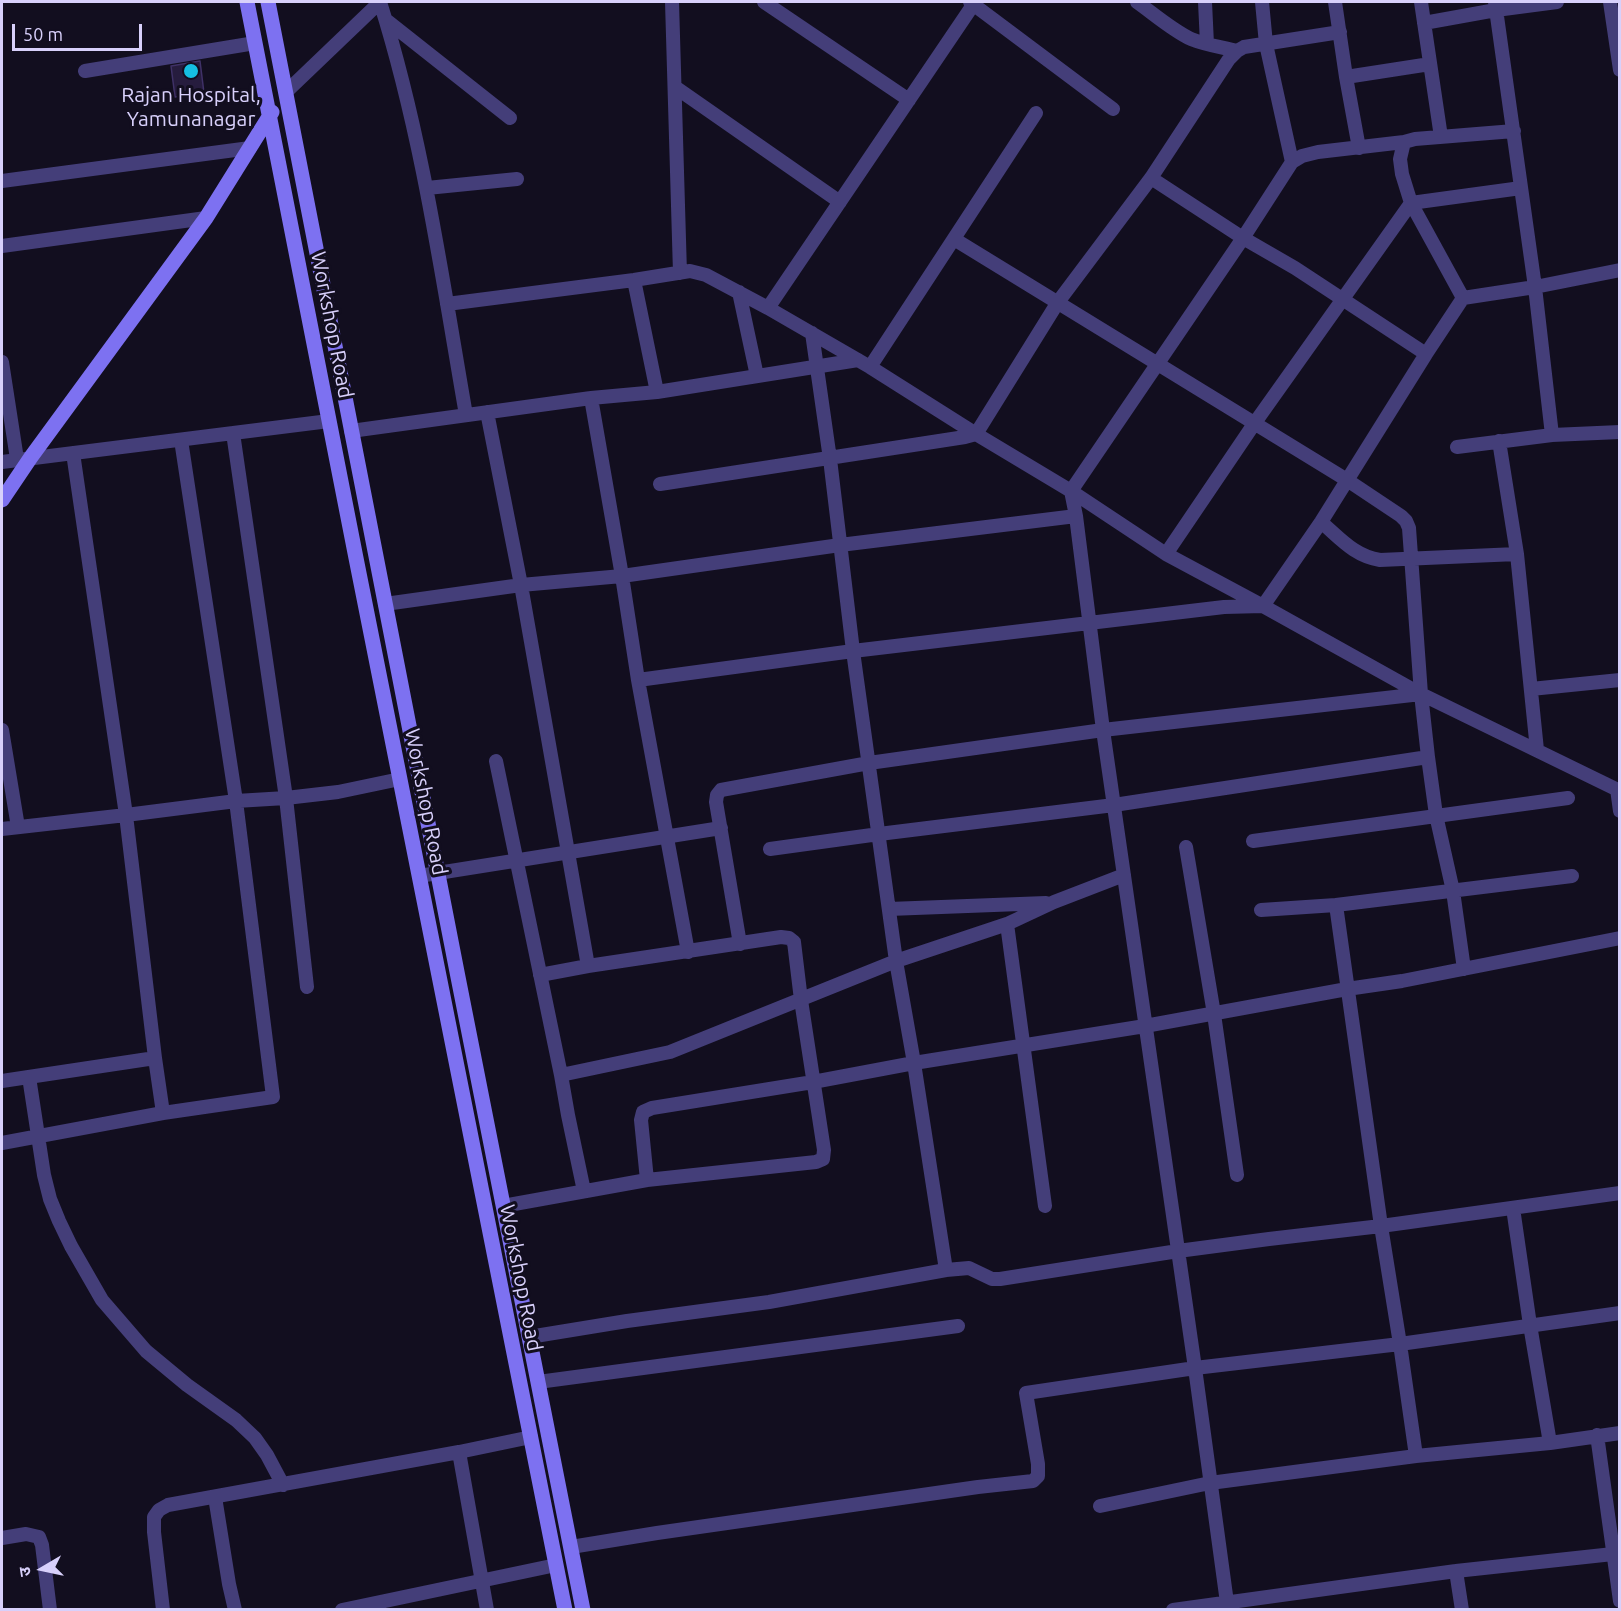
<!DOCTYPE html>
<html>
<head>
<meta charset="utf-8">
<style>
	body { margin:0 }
	#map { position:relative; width:1621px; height:1611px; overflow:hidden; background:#120e1f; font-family:Ubuntu,"Noto Sans Devanagari",sans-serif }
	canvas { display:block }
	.frame { position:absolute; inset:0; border:3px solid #d8d0fb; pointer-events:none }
	.north { position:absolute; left:12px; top:1539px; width:60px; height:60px; -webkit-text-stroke:4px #120e1f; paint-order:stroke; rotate:261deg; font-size:16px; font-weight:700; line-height:24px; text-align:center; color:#d8d0fb }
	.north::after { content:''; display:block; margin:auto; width:21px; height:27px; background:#d8d0fb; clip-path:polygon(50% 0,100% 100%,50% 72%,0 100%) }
	.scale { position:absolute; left:12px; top:24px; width:130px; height:27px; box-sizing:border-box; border:3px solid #d8d0fb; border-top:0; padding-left:8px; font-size:18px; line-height:21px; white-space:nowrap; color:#d8d0fb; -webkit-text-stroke:4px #120e1f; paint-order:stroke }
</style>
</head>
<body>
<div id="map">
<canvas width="1621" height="1611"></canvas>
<div class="frame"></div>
<div class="north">उ</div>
<div class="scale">50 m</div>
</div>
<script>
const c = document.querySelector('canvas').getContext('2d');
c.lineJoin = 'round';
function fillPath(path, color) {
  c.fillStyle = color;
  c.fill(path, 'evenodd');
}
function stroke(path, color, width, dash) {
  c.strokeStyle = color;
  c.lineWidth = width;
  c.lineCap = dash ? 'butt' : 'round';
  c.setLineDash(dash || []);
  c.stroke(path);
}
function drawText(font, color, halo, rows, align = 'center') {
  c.font = font + ' Ubuntu,sans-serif';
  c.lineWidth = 6;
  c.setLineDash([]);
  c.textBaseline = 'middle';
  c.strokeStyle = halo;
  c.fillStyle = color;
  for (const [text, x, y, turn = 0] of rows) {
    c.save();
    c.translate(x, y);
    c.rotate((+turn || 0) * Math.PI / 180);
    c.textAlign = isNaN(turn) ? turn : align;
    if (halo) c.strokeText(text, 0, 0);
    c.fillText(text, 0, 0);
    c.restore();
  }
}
const building = new Path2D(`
	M200 61 204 93 175 97 171 66Z`);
const street = new Path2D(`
	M380 2C422 135 442 277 466 415
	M672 2 680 273
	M764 2 909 100
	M970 2 1113 109
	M1137 2C1154 14 1172 30 1191 39 1206 45 1221 47 1237 51
	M1205 2 1207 44
	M1262 2 1266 44 1292 162 1302 156 1318 152 1404 142
	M1335 2 1346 77 1359 148
	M1421 2 1441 137
	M1495 2 1535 287 1552 435
	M1610 2 1620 70
	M386 20 510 118
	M1424 23 1496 10 1557 2
	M85 71 255 43
	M1346 77 1430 64
	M675 87 840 202
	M286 92 380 2
	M1151 178 1243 238 1295 268 1426 354
	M2 181 250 148
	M427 188 517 179
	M954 239 1347 480 1401 516 1406 521 1409 528 1421 694 1428 757 1436 815 1453 891 1464 969
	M2 246 206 218
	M634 280 657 392
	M739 292 757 376
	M1463 298 1411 203 1402 174 1400 159 1404 142 1415 139 1514 131
	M447 304 634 280 690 271 706 275 768 308 870 367 976 434 1071 491 1166 554 1263 606 1421 694 1620 791
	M768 308 975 2
	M812 333 830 459 853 651 896 961 914 1063 946 1270
	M2 362 17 459
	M870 367 1036 113
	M591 398 622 576 638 680 688 952
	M487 412 521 585 588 966
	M351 431 591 398 657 392 858 360
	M233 433 286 798 307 987
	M1499 441 1517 554 1537 750
	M1457 447 1552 435 1620 432
	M73 453 126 815 155 1058 163 1113
	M2 462 329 421
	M660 484 965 437 976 434 1058 302 1151 178 1229 59 1237 51 1244 47 1340 32
	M1321 522C1340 538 1354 556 1380 560L1517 554
	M1166 554 1254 424 1411 203 1521 188
	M385 604 521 585 622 576 840 545 1076 516
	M638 680 853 651 1224 607 1263 606 1321 522 1426 354 1463 298 1535 287 1620 270
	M1531 689 1620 680
	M2 730 18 827
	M496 761 561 1075 568 1115 584 1191
	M1617 789 1620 811
	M2 829 126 815 236 801 286 798 338 792 400 779
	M1253 841 1568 798
	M1186 847 1214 1014 1237 1175
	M770 849 879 834 1114 805 1428 757
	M419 876 721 828
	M1336 905 1381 1226 1400 1344 1416 1456
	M889 909 1046 903
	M1261 910 1336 905 1572 876
	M1007 924 1045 1206
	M740 944 716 802 717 795 721 790 869 763 1103 730 1421 694
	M540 975 588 966 781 937 789 938 794 942 801 1000 824 1150 823 1159 816 1162 647 1180
	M561 1075 670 1052 896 961 1007 924 1054 902 1124 875
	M29 1077 44 1175 50 1199 59 1221 71 1246 102 1300 146 1351 187 1385 236 1420 255 1438 267 1455 283 1485
	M2 1081 155 1058
	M2 1143 163 1113 273 1097 236 801 181 440
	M503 1206 647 1180 641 1120 643 1112 652 1108 813 1082 914 1063 1145 1026 1347 989 1402 981 1620 938
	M1513 1208 1530 1325 1550 1443
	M529 1337 627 1321 769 1302 946 1270 969 1268 992 1279H1000L1178 1251 1269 1239 1381 1226 1620 1193
	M538 1382 958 1326
	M1597 1435 1620 1601
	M459 1452 487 1610
	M215 1497 229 1584 235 1610
	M1100 1506 1210 1483 1416 1456 1550 1443 1620 1433
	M2 1538 26 1534 39 1537 42 1545 50 1610
	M571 1547 657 1533 978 1487 1033 1481 1038 1476V1464L1026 1393 1195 1368 1400 1344 1620 1313
	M1456 1571 1462 1610
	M163 1610 154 1532V1517L159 1510 168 1505 459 1452 531 1437
	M342 1610 556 1565
	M1173 1610 1456 1571 1613 1554
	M1228 1610 1195 1368 1103 730 1076 516 1071 491 1243 238 1292 162`);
const secondary = new Path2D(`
	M247 2 356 558 565 1610
	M268 2 458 977 583 1610
	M2 500 31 457 206 218 272 112`);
const markers = [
	[191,71,8,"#15bee2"]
];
const poiNames = [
	["Rajan Hospital,",191,95],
	["Yamunanagar",191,119]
];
const streetNames = [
	["Workshop Road",332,325,79],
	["Workshop Road",426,802,79],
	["Workshop Road",521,1278,79]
];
fillPath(building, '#261c3e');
stroke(building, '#3f3167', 1.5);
stroke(street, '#443e79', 14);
stroke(secondary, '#7d71f1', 15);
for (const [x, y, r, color] of markers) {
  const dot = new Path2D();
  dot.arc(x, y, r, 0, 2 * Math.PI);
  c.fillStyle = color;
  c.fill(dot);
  stroke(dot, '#120e1f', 2);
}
drawText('21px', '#d8d0fb', '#120e1f', poiNames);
drawText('21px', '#d8d0fb', '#120e1f', streetNames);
</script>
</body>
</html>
